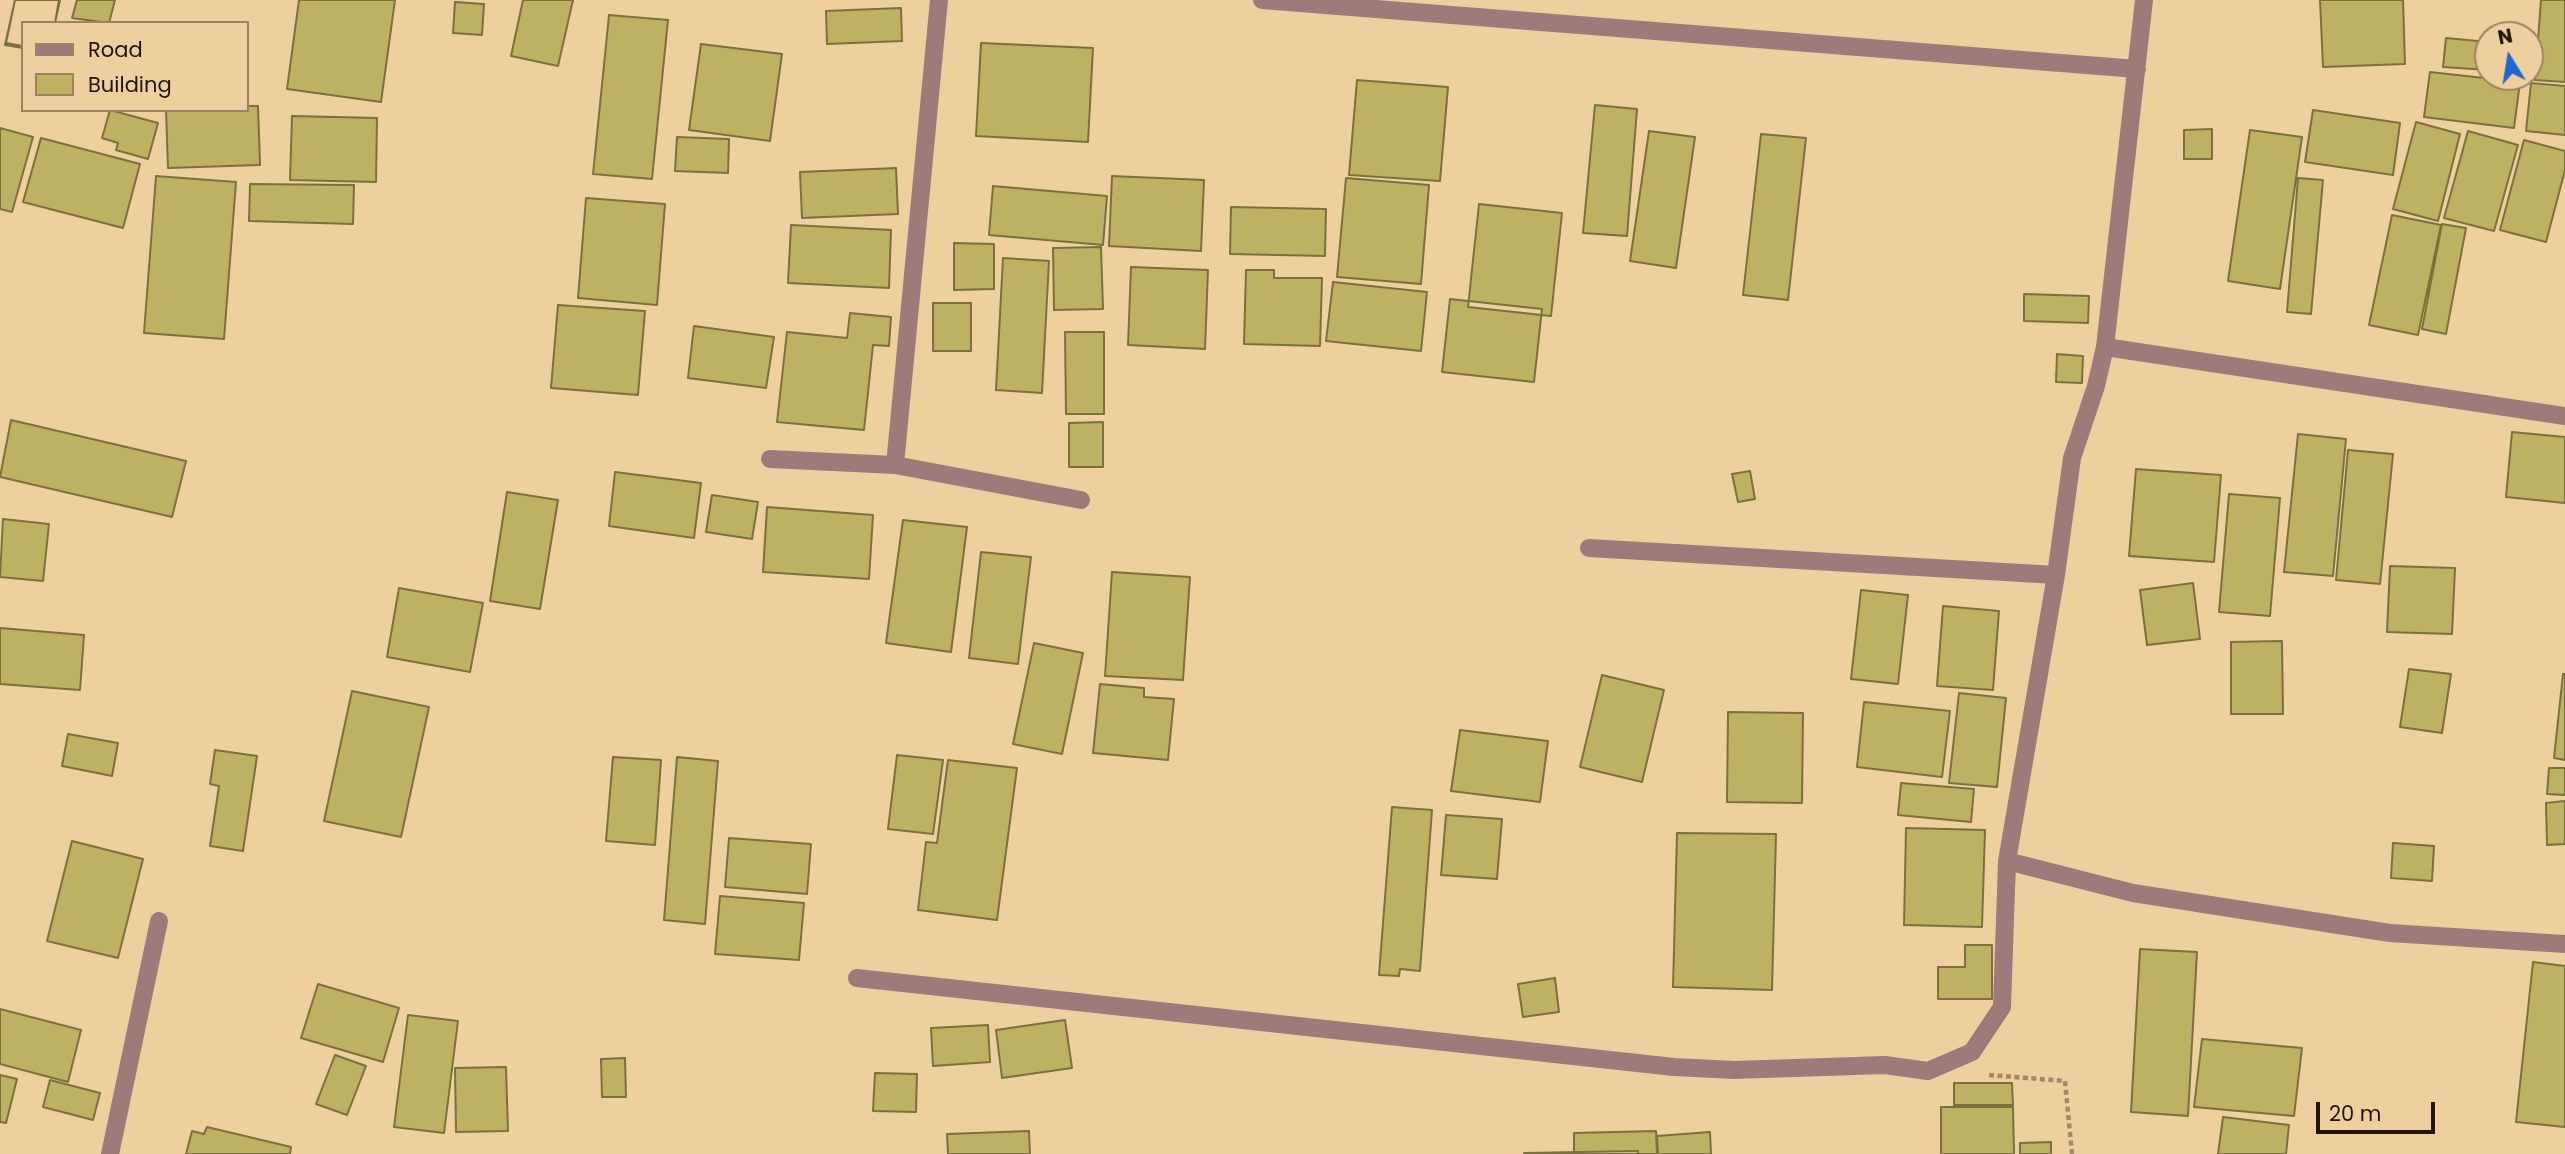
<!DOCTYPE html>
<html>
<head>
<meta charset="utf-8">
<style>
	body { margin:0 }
	#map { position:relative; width:2565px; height:1154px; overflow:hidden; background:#eed09f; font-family:Poppins,sans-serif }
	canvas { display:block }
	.legend { position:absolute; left:21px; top:21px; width:228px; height:91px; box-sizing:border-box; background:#eed09f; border:2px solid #9b8561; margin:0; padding:9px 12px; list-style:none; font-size:21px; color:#1f1403 }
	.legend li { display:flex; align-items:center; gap:14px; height:35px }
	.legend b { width:35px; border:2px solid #9b8561 }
	.north { position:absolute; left:2474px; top:21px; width:70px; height:70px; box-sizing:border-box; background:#eed09f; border:2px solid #9b8561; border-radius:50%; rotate:349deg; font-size:19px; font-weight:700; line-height:28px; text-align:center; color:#1f1403 }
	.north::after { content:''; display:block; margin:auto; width:24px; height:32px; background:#2066d2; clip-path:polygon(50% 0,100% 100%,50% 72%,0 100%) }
	.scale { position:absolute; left:2316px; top:1102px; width:119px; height:32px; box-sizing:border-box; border:4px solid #1f1403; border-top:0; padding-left:9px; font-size:21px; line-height:24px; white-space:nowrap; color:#1f1403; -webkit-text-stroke:5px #eed09f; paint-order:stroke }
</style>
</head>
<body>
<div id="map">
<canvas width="2565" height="1154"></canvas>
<ul class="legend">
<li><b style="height:9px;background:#9f7a7a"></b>Road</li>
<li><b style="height:19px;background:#bfb163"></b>Building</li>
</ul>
<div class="north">N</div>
<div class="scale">20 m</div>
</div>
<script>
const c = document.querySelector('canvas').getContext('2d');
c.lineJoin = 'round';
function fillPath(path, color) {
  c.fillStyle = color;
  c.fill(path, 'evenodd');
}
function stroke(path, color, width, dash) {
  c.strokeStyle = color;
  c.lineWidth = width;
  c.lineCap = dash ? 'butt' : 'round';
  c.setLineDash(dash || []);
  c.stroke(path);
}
const building = new Path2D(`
	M15 0H60L55 23H23V46L6 43Z
	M15 0H59L55 23H23V48L5 45Z
	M77 0H115L109 23 72 18Z
	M299 0H395L381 102 287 89Z
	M523 0H573L558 66 511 56Z
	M2320 0H2403L2405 64 2323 67Z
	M2541 0H2565V82L2535 80Z
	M455 2 484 4 482 35 453 33Z
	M901 8 902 41 827 44 826 11Z
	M609 15 668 20 652 179 593 174Z
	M2446 38 2488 42V70L2443 67Z
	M981 43 1093 48 1088 142 976 136Z
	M701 44 782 54 770 141 689 130Z
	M2430 72 2520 82 2514 128 2424 117Z
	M1357 80 1448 87 1440 181 1349 175Z
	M2531 83 2565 86V135L2526 131Z
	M1595 105 1637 109 1627 236 1583 233Z
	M247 106H258L260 165 168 168 166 110H247Z
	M110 110 158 123 148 159 116 150 118 143 102 138Z
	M2313 110 2400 123 2393 175 2305 162Z
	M292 116 377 118 376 182 290 180Z
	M2416 122 2460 134 2438 221 2393 209Z
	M0 128 33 137 12 212 0 209Z
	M2212 129V159H2184V130Z
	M2250 130 2302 137 2280 289 2228 281Z
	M1649 131 1695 137 1676 268 1630 261Z
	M2468 131 2518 145 2494 231 2444 218Z
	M1761 134 1806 138 1788 300 1743 295Z
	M677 137 729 139 728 173 675 171Z
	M41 138 140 164 123 228 23 202Z
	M2524 140 2565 151V170L2546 242 2500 230Z
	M896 168 898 214 802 218 800 172Z
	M156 176 236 182 224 339 144 333Z
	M1112 176 1204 180 1201 251 1109 246Z
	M1346 178 1429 185 1421 284 1337 277Z
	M2298 178 2323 180 2311 314 2287 312Z
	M250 184 354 185 353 224 249 221Z
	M993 186 1107 196 1103 245 989 235Z
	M586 198 665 204 657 305 578 298Z
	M1479 204 1562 213 1551 316 1468 307Z
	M1231 207 1326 209 1325 256 1230 254Z
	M2392 215 2441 225 2418 335 2369 325Z
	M2442 224 2466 228 2446 334 2422 329Z
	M791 225 891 230 889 288 788 283Z
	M954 243 994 244V289L954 290Z
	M1101 247 1103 309 1054 310 1053 248Z
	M1003 258 1049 261 1042 393 996 390Z
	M1131 267 1208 270 1205 349 1128 345Z
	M1246 270H1274V278H1322L1320 346 1244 344Z
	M1333 282 1427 292 1421 351 1326 341Z
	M2024 294 2089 296 2088 323 2024 321Z
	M1450 299 1542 309 1534 382 1442 372Z
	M933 303H971V351H933Z
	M558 305 645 311 638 395 551 388Z
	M850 313 891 317 889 346 873 345 864 430 777 422 787 332 847 338Z
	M694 326 774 337 766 388 688 378Z
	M1065 332H1104V414H1066Z
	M2057 354 2083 356 2082 383 2056 382Z
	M11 420 186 461 172 517 0 477Z
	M1103 422V467H1069V423Z
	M2512 432 2565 437V503L2506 497Z
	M2298 434 2346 439 2333 576 2284 572Z
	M2348 450 2393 454 2380 584 2336 580Z
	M2136 469 2221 475 2214 562 2129 556Z
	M1750 471 1755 499 1738 502 1732 474Z
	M615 472 701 483 694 538 609 526Z
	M507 492 558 500 540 609 490 601Z
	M2229 494 2280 498 2270 616 2219 612Z
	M712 495 758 502 752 539 706 532Z
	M767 507 873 515 869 579 763 572Z
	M3 519 49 524 43 581 0 577Z
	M903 520 967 527 951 652 886 643Z
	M981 552 1031 557 1018 664 969 658Z
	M2390 566 2455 568 2452 634 2387 632Z
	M1112 572 1190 577 1183 680 1105 676Z
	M2193 583 2200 639 2147 645 2140 590Z
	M399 588 483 603 470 672 387 657Z
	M1861 590 1908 595 1898 684 1851 679Z
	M1943 606 1999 611 1993 690 1937 686Z
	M0 628 84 635 80 690 0 684Z
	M2282 641 2283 714H2231V642Z
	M1034 643 1083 653 1062 754 1013 744Z
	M2409 669 2451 674 2442 733 2400 727Z
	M2563 674H2565V760L2554 758Z
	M1602 675 1664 690 1642 782 1580 767Z
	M1100 684 1144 688V697L1174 699 1168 760 1093 753Z
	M352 691 429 707 401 837 324 821Z
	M1959 693 2006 698 1997 787 1949 783Z
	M1864 702 1950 711 1942 777 1857 767Z
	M1728 712 1803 713 1802 803 1727 802Z
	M1460 730 1548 741 1540 802 1451 791Z
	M68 734 118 743 112 776 62 766Z
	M215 750 257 756 243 851 210 846 219 786 210 784Z
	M897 755 943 760 933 834 888 829Z
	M613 757 661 760 655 845 606 841Z
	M677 757 718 761 705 924 664 920Z
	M948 760 1017 768 997 920 918 910 926 842 937 843Z
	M2549 768H2565V795L2547 794Z
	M1901 783 1974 789 1971 822 1898 815Z
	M2565 801V844L2547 845 2546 803Z
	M1392 807 1432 810 1420 971 1400 969 1399 976 1379 975Z
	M1446 815 1502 819 1497 879 1441 875Z
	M1906 828 1985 830 1982 927 1904 925Z
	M1677 833 1776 834 1772 990 1673 987Z
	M729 838 811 844 807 894 725 887Z
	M72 841 143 859 118 958 47 941Z
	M2393 843 2434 846 2432 881 2391 878Z
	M720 896 804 903 799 960 715 954Z
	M1965 945H1992V999H1938V967H1965Z
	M2140 949 2197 952 2188 1116 2131 1112Z
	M2533 962 2565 966V1127L2516 1122Z
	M1555 978 1559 1012 1523 1017 1518 984Z
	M318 984 399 1008 383 1062 301 1038Z
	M0 1009 81 1030 68 1082 0 1064Z
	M408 1015 458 1021 444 1133 394 1127Z
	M1065 1020 1072 1068 1002 1078 996 1030Z
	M988 1025 990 1062 933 1066 931 1028Z
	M2202 1039 2302 1048 2294 1116 2194 1107Z
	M335 1055 366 1066 347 1115 316 1104Z
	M625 1058 626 1097H602L601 1059Z
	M506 1067 508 1131 456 1132 455 1068Z
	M875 1073 917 1074 916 1112 873 1111Z
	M0 1075 17 1079 6 1123 0 1122Z
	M50 1080 100 1093 93 1120 43 1107Z
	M1954 1083H2012L2013 1105H1954Z
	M1941 1107H2013L2014 1154H1941Z
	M2223 1117 2289 1125 2286 1154H2218Z
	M207 1127 291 1147 290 1154H186L192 1131 204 1134Z
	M1029 1131 1030 1154H948L947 1134Z
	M1656 1131 1657 1154H1574V1133Z
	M1710 1132 1711 1154H1658L1657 1136Z
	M2051 1142V1154H2020V1143Z
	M1638 1151V1154L1524 1153Z`);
const path = new Path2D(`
	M1989 1075 2065 1081 2072 1154`);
const minor = new Path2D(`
	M1262 0 2137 69
	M2105 347 2565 416
	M770 459 895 465 1081 500
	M895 465 939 0
	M1589 548 2056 575
	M2007 861 2133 893 2390 933 2565 944
	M857 978 1674 1067 1734 1070 1885 1065 1928 1071 1972 1052 2002 1007 2007 861 2056 575 2072 458 2096 386 2105 347 2144 0
	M110 1154 159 921`);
fillPath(building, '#bfb163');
stroke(building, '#7a713e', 2);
stroke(path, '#a18a65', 4.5, [5, 3.5]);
stroke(minor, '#9f7a7a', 18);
</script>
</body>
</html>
